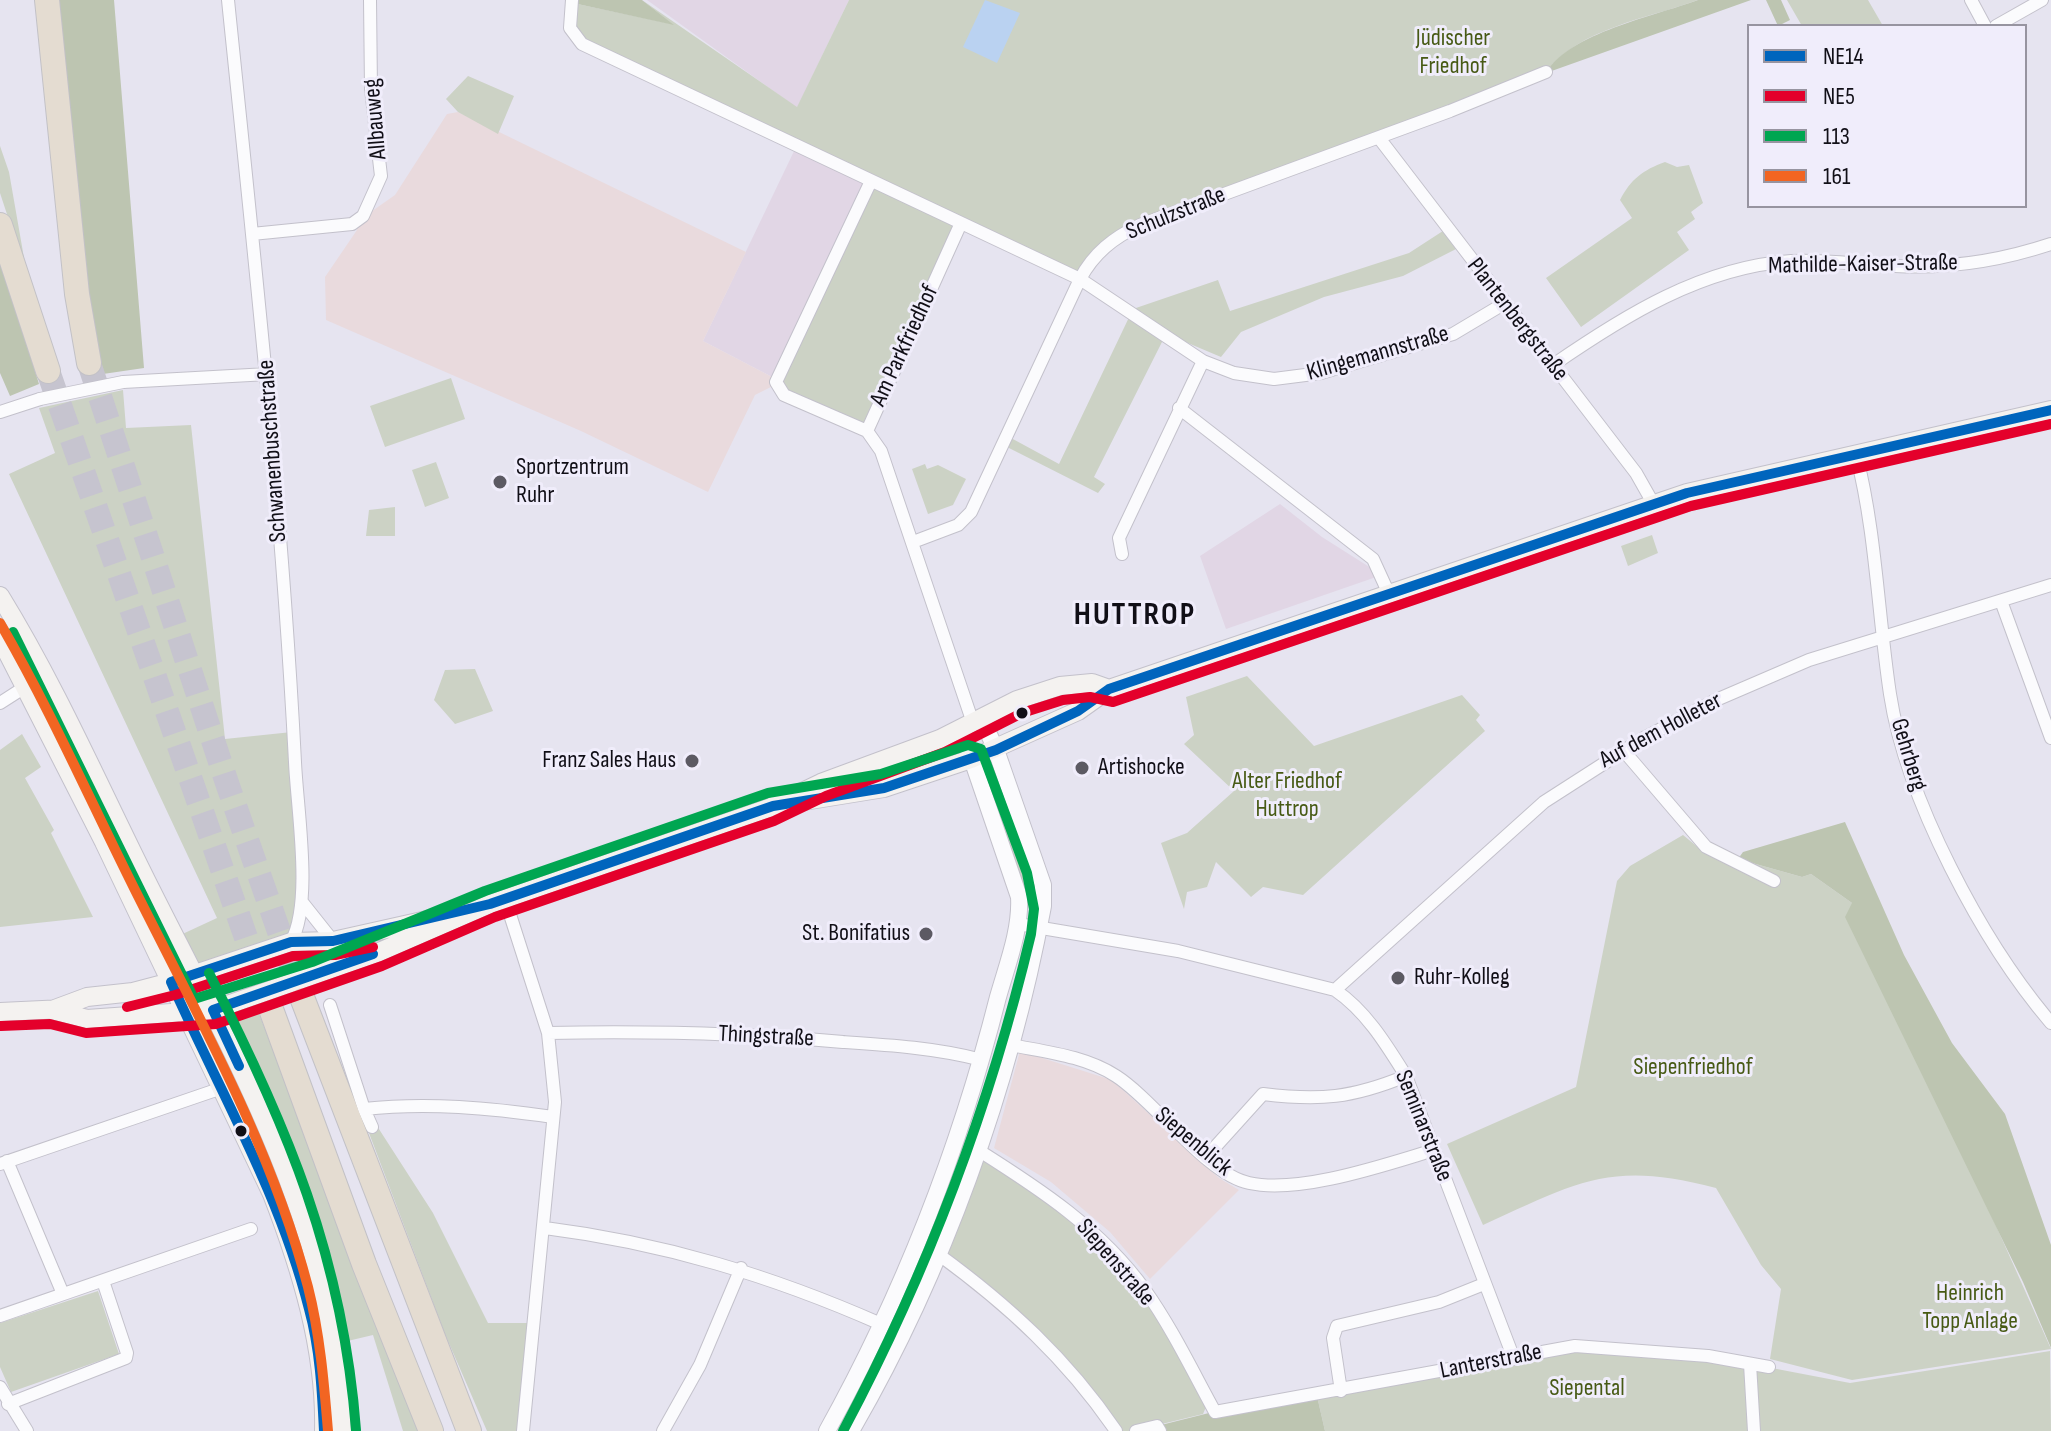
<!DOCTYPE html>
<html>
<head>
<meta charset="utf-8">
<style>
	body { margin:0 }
	#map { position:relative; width:2051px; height:1431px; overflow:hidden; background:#e6e4f0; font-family:"Sofia Sans Condensed",sans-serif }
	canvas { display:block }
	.legend { position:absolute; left:1747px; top:24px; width:280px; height:184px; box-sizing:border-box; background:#f0edfb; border:2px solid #9794a0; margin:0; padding:10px 14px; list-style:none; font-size:24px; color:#110f17 }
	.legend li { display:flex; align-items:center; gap:16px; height:40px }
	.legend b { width:40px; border:2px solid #9794a0 }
</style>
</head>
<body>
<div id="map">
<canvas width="2051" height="1431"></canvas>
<ul class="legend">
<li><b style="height:10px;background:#0065bd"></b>NE14</li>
<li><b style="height:10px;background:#e4002b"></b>NE5</li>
<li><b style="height:10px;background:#00a651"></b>113</li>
<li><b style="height:10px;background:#f26522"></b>161</li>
</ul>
</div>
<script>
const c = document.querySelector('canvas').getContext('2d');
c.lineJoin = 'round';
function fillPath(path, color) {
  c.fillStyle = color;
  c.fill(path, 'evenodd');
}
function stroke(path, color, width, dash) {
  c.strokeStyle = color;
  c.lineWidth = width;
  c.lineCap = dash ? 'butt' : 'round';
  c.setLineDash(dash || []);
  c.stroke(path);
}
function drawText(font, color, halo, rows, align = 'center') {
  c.font = font + ' "Sofia Sans Condensed",sans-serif';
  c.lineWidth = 6;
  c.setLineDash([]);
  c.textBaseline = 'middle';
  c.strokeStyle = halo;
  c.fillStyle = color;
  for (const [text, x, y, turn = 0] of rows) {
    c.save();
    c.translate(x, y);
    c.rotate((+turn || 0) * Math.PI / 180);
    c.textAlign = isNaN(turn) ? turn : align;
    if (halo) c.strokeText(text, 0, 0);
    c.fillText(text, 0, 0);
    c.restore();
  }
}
const commercial = new Path2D(`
	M647 0H849L797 108Z
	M796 147 870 182 774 378 703 341Z
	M1280 504 1322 537 1382 575 1226 629 1200 556Z`);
const education = new Path2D(`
	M458 112 746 252 703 341 774 378 773 386 755 395 708 492 581 431 326 320 325 277 357 230 355 223 395 195 447 114Z
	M1020 1051 1112 1080 1219 1178 1239 1190 1150 1279 1110 1232 1051 1182 994 1148Z`);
const green = new Path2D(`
	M642 0 797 107 849 0H1698C1649 18 1578 29 1546 72L1138 224 1079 278 582 42 571 21 573 3 672 24Z
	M1787 0H1868L1883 26H1802Z
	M468 76 514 96 498 134 458 112 446 99Z
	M0 146 9 172 27 275 0 193Z
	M1665 162 1677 167 1689 165 1703 203 1691 212 1695 219 1677 232 1689 250 1581 327 1546 278 1632 218 1620 200C1631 179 1643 170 1665 162Z
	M871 182 961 223 866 430 783 393 778 377Z
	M1446 229 1460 247 1403 276 1324 297 1241 332 1221 357 1176 338 1162 342 1094 477 1105 484 1098 493 1007 447 1011 438 1059 464 1133 309 1218 280 1230 311 1409 253Z
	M451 378 465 419 385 447 370 406Z
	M123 390 126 428 191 425 225 739 292 732 298 932 196 974 176 937 217 918 9 474 55 453 39 408Z
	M436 462 449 498 425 507 412 470Z
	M925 464 927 469 938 465 966 479 953 505 928 514 912 469Z
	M395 507V536H366L369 510Z
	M1652 535 1658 553 1628 566 1621 546Z
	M475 669 493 711 455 724 434 700 445 670Z
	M1247 676 1314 746 1462 695 1480 715 1476 720 1485 731 1303 895 1263 887 1251 897 1216 862 1207 887 1187 892 1184 909 1161 843 1187 833 1234 791 1184 744 1194 735 1186 697Z
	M22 734 41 767 25 778 54 830 51 833 93 917 0 927V750Z
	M990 760 1037 900 1027 904 978 765Z
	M1683 835 1705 853 1739 869 1738 859 1802 877 1811 874 1852 903 2051 1349 1852 1380 1770 1359 1781 1289 1761 1265 1716 1188C1610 1160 1578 1182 1483 1225L1447 1144 1576 1087 1617 881 1630 866Z
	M253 998 418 1431H403L373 1335 335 1344 308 1301 194 1030 219 1022 215 1011Z
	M377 1126 433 1213 488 1323H534L523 1431H487L445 1334 369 1133Z
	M977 1154C1037 1194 1099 1235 1141 1294 1166 1330 1186 1369 1206 1407L1203 1414 1133 1431H1117L1061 1357 939 1254Z
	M98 1291 119 1354 11 1392 0 1367V1323Z
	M1575 1347 1709 1356 1850 1383 2050 1351 2051 1431H1325L1317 1396Z`);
const forest = new Path2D(`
	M58 0H114L144 368 103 374 88 291Z
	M573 0H642L674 25 573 3Z
	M1698 0H1751L1546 73C1569 33 1655 16 1698 0Z
	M1766 0H1781L1790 20 1778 26Z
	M0 259 39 384 10 396 0 373Z
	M1845 822 1904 955 1952 1043 2005 1114 2051 1245V1348L2023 1282 1845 917 1852 903 1811 874 1802 877 1738 859 1743 852Z
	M1317 1396 1325 1431H1160L1157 1426 1217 1411Z`);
const water = new Path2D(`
	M985 0 1020 13 997 63 963 47Z`);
const motorwayTunnel = new Path2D(`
	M89 363 227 783 303 1000
	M48 371 272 1012`);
const minor = new Path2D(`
	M228 0C254 254 282 507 295 762 297 809 313 903 291 942
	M572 0 570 28 582 44 1080 279 1203 361 1234 373 1274 379 1321 373 1453 334 1505 303
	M1971 0 1985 26
	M1996 26 2042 0
	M1379 138 1636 473 1653 503
	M252 234 352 224 363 216 381 176 371 89 370 0
	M1553 365C1624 316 1702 267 1791 261 1826 259 1860 265 1895 266 1949 269 2000 261 2051 244
	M123 382 268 374
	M1179 408 1373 559 1389 594
	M0 412 40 399
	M867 431 784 395 776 382 871 181
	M867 431 881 451 973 723
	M867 431 961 223
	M1856 454C1876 531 1878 615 1890 694 1906 799 1982 942 2051 1023
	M913 542 958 525 971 512 1080 279C1094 253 1113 238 1140 225L1450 111 1546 72
	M1122 554 1119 538 1203 361
	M2001 601 2051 738
	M0 703 25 687
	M1623 750 1706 847 1774 881
	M505 899 548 1033 555 1102 523 1431
	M302 902 333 941
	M1018 924 1178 951 1335 990C1366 1011 1386 1044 1406 1076L1514 1359
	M1335 990 1544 802 1642 739 1716 700 1809 660 2051 585
	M330 1005 364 1109C428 1102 490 1108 553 1117
	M548 1033C647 1031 744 1033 843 1042 889 1045 937 1048 982 1060
	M1011 1045C1046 1052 1085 1056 1116 1076 1155 1101 1206 1174 1249 1183 1300 1194 1384 1165 1434 1150
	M364 1109 372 1127
	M978 1150C1040 1189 1101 1229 1145 1290 1172 1328 1193 1372 1215 1412L1575 1346 1708 1356 1769 1367
	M1207 1156 1263 1094C1320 1101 1352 1098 1406 1076
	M7 1161 63 1294
	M0 1164 222 1088
	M545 1228C664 1243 772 1276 881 1324
	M938 1254C1008 1305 1067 1359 1116 1431
	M0 1316 251 1229
	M1750 1364 1754 1431
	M0 1387 27 1431
	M1341 1391 1333 1338 1337 1326 1439 1302 1484 1284
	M8 1404 126 1358 127 1353 103 1281
	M663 1431 700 1365 741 1268
	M1136 1431 1157 1426 1160 1431`);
const tertiary = new Path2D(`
	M827 1431C902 1296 960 1147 998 997 1007 965 1021 930 1019 897L962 730
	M851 1431C943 1273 1010 1085 1043 906V885L996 750 982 719`);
const secondary = new Path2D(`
	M0 596C56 687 99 786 147 882 234 1056 337 1231 342 1431
	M0 638 104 842 272 1194C301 1269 326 1350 324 1431
	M773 806 884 788 971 759 1078 711 1109 689 1687 493 2051 410
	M52 1010 87 1019 213 1010 377 953 490 904 769 808 821 783 940 739 1017 700 1060 686 1092 683 1109 689
	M52 1010 87 997 133 992 171 982 291 942 333 941 436 918
	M0 1012 64 1009`);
const motorway = new Path2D(`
	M47 0 77 294 89 363
	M0 225 48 371
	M303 1000 469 1431
	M272 1012 364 1264 431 1431`);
const minorBridge = new Path2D(`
	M40 399 123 382`);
const bus1 = new Path2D(`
	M239 1066 213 1010 373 954
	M324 1431C322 1390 320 1349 309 1309 280 1194 219 1090 171 982L291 942 333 941 490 904 773 806 884 788 996 750 1078 711 1109 689 1687 493 2051 410`);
const bus2 = new Path2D(`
	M127 1007 175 995 293 956 335 955 373 947
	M1 1026 50 1024 86 1033 216 1024 382 966 495 917 774 821 826 796 945 752 1022 713 1063 700 1090 697 1113 702 1691 506 2051 424`);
const bus3 = new Path2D(`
	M13 632 194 999 312 962 485 891 768 793 881 774 968 745 981 749 1027 873 1034 909 1031 934C990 1107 926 1275 843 1431
	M209 973C287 1125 343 1258 356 1430`);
const bus4 = new Path2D(`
	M0 623C50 709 90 800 134 888 199 1018 271 1146 308 1287 320 1334 324 1383 328 1431`);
const markers = [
	[500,482,8,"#5c5a63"],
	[1022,713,7,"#110f17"],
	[692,761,8,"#5c5a63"],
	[1082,768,8,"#5c5a63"],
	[926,934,8,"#5c5a63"],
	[1398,978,8,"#5c5a63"],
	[241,1131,7,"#110f17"]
];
const parkNames = [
	["Jüdischer",1453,39],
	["Friedhof",1453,67],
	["Alter Friedhof",1287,782],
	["Huttrop",1287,810],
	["Siepenfriedhof",1693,1068],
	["Heinrich",1970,1294],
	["Topp Anlage",1970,1322],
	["Siepental",1587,1389]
];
const streetNames = [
	["Allbauweg",376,119,-95],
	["Schulzstraße",1176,214,-22],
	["Mathilde-Kaiser-Straße",1863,265,-1],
	["Plantenbergstraße",1517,320,52],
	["Am Parkfriedhof",905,346,-65],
	["Klingemannstraße",1378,354,-16],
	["Schwanenbuschstraße",273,451,-94],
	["Auf dem Holleter",1661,731,-28],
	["Gehrberg",1908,755,73],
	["Thingstraße",766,1037,3],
	["Seminarstraße",1423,1126,68],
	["Siepenblick",1193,1142,40],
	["Siepenstraße",1115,1263,49],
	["Lanterstraße",1491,1362,-11]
];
const poiNames = [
	["Sportzentrum",516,468],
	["Ruhr",516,496],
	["Franz Sales Haus",676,761,"right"],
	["Artishocke",1098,768],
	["St. Bonifatius",910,934,"right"],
	["Ruhr-Kolleg",1414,978]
];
const districtNames = [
	["HUTTROP",1135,616]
];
fillPath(commercial, '#e1d6e5');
fillPath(education, '#e9dadd');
fillPath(green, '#ccd2c5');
fillPath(forest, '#bdc5b1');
fillPath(water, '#bad2f1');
stroke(motorwayTunnel, '#c6c4cf', 24, [24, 12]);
stroke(minor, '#c3c1cb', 14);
stroke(tertiary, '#c3c1cb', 18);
stroke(secondary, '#c3c1cb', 20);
stroke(motorway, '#c2c1c6', 26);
stroke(minor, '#fbfbfd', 12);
stroke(tertiary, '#fbfbfd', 16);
stroke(secondary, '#f4f2f0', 18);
stroke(motorway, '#e4dcd1', 24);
stroke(minorBridge, '#c3c1cb', 14, []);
stroke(minorBridge, '#fbfbfd', 12);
stroke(bus1, '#0065bd', 10);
stroke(bus2, '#e4002b', 10);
stroke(bus3, '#00a651', 10);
stroke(bus4, '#f26522', 10);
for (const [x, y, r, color] of markers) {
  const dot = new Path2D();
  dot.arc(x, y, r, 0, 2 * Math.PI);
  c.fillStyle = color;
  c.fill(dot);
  stroke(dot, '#f0edfb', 3);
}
drawText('24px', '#475a15', '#f0edfb', parkNames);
drawText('24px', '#110f17', '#f0edfb', streetNames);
drawText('24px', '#110f17', '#f0edfb', poiNames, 'left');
c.letterSpacing = '2px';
drawText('bold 32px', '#110f17', '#f0edfb', districtNames);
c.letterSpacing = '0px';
</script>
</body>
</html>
